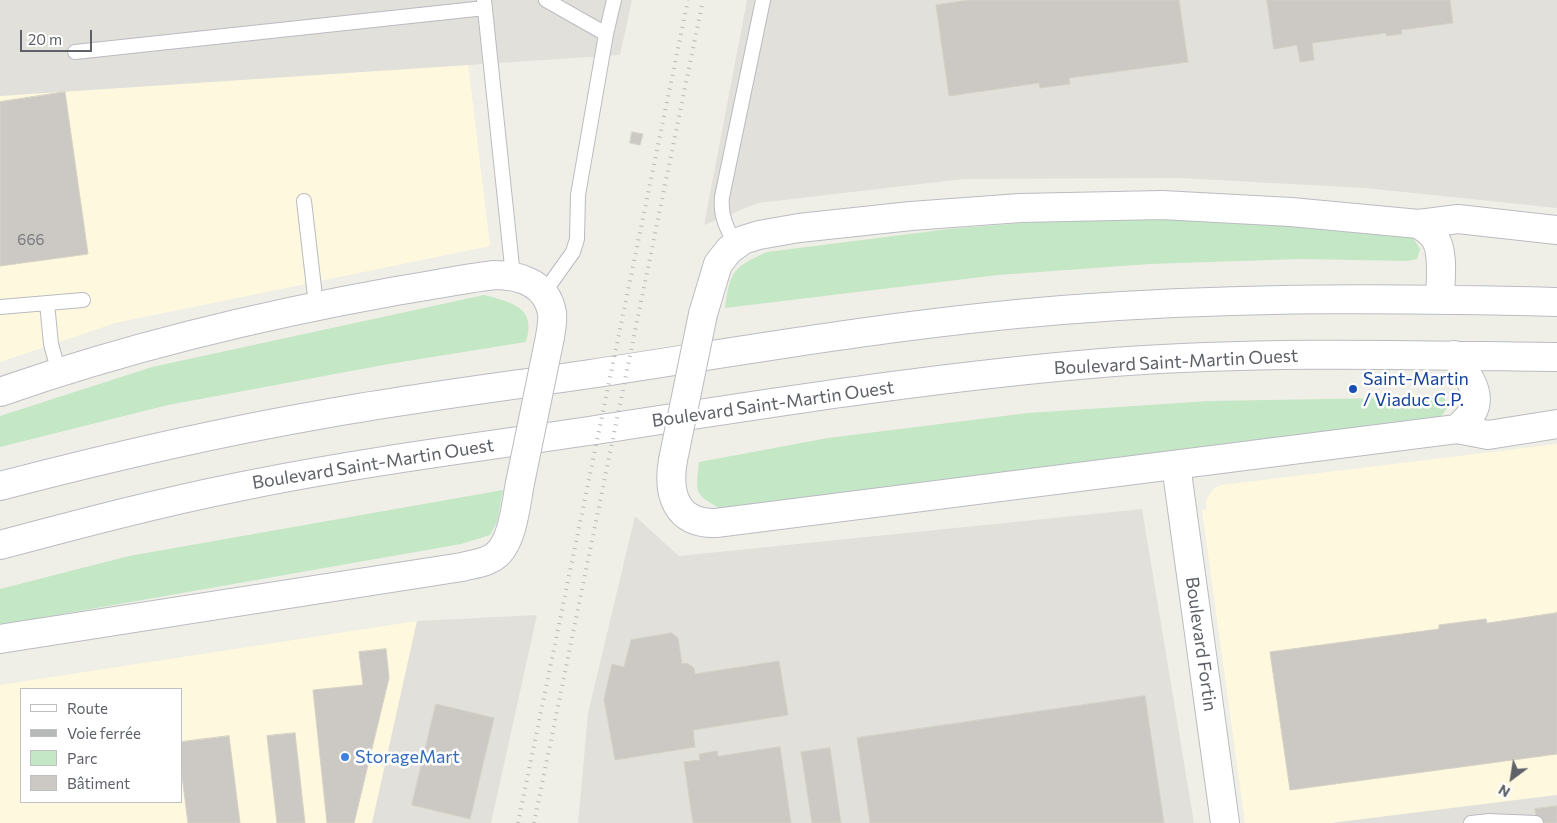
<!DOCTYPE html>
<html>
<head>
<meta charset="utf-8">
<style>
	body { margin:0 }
	#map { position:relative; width:1557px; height:823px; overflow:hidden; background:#f0efe7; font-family:Commissioner,sans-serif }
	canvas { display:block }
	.legend { position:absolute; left:20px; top:688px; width:162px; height:115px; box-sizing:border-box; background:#fff; border:1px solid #bfc0c2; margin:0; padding:6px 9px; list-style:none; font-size:15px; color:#5e6167 }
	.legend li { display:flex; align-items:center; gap:10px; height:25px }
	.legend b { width:25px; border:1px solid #bfc0c2 }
	.north { position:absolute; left:1487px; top:753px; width:50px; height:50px; -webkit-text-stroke:4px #fff; paint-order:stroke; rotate:211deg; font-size:14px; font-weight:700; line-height:20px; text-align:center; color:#5e6167 }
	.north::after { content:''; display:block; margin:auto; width:18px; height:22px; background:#5e6167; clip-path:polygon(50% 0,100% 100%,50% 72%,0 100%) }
	.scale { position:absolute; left:20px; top:30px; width:72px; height:22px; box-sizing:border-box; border:2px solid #5e6167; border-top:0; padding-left:6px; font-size:15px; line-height:18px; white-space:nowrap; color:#5e6167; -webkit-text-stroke:4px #fff; paint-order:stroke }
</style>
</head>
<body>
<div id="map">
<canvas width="1557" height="823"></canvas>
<ul class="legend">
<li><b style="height:6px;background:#fff"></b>Route</li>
<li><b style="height:6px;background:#b7b8b8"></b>Voie ferrée</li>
<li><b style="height:14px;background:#c4e7c6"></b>Parc</li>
<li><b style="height:14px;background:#ccc9c4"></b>Bâtiment</li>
</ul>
<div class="north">N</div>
<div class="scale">20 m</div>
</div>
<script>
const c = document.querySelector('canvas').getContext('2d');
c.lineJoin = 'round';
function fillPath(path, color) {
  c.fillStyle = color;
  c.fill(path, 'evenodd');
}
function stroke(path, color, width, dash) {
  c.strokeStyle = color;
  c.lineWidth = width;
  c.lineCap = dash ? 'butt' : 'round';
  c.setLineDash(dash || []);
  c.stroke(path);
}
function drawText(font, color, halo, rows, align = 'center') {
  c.font = font + ' Commissioner,sans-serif';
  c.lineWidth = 5;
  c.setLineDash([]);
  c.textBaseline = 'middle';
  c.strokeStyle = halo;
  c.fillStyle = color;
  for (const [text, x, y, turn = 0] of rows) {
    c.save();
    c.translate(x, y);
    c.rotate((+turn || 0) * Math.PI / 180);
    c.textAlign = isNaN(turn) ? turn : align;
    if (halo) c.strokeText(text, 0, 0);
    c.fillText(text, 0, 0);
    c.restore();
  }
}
const commercial = new Path2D(`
	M468 64 490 246 115 323 0 362V96Z
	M1557 444V795L1331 823H1245L1202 510 1207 509 1206 501 1214 488 1222 485Z
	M417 621 372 823H0V685ZM21 689H181V802H21Z`);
const industrial = new Path2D(`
	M0 0H632L620 55 0 96Z
	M747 0H1557V208L1365 188 1179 178 964 179 758 203 704 225Z
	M1142 509 1194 823H578L588 713 635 516 679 556Z
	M537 615 491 823H372L417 621Z
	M1557 795V823H1331Z`);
const green = new Path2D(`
	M1057 220H1197L1406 234 1414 239 1420 249 1417 259 1408 261 1302 259 1150 264 998 275 725 308C730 271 733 267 767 252L949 229Z
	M484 295C511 302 537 307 526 342L389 364 168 405 0 447V416L152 367Z
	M1443 397 1447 402V408L1438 421 724 511C695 494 695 496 699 462L828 438 1028 413 1209 401Z
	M503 490 497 522 490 535 461 544 0 625V589L129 556Z`);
const building = new Path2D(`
	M970 0H1179L1188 62 1069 78 1070 84 1040 88 1039 83 949 96 936 5Z
	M1267 0H1450L1453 23 1401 30 1402 34 1386 36V33L1312 43 1314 60 1300 62 1297 45 1274 49Z
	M65 92 88 254 0 266V102Z
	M632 132 643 134 640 145 630 143Z
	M1557 613V754L1290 790 1270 652 1439 629V625L1486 619 1487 623Z
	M672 633 678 638 682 664 687 663 694 668 695 674 779 661 788 715 693 730 695 747 615 760 604 699 612 664 624 667 631 640Z
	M386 649 389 678 354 823H327L313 690 363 685 359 652Z
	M1145 696 1164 823H870L857 738Z
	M436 704 494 718 470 819 412 805Z
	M295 733 305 823H277L267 736Z
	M229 736 240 823H188L181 768V742Z
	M780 747 791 823H693L684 762 700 760 699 754 717 751 718 756Z
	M830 748 841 823H812L801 752Z
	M1557 806V823H1536L1535 809Z`);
const service = new Path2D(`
	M484 0 513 276
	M546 0 606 34
	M75 52 485 8
	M304 201 316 305
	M736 245C727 229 720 216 722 197L763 0
	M543 294 573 252 577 239 578 195 606 34 614 0
	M47 303 51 344 59 373
	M0 307 83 300
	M1471 823 1489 821 1536 823`);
const minor = new Path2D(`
	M1176 465 1225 823`);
const secondary = new Path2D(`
	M1419 224C1424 228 1430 231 1434 237 1445 251 1440 283 1440 300
	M703 314 718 264 729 250 743 240 759 235 799 228 911 216 1020 208 1162 205 1291 212 1419 224 1458 219 1557 230
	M1454 355C1464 370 1483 392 1473 411 1469 418 1462 424 1457 429
	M0 392C129 347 262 315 396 291 429 286 461 279 494 275 519 275 547 283 552 313 553 321 551 330 550 337
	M673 460C667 494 676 524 716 523L1457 429 1488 435 1557 424
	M0 486C107 458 215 433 324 414 412 398 501 387 590 374 756 349 923 319 1091 308 1246 297 1402 298 1557 302
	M0 545C79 524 158 503 238 487 354 463 472 448 589 431 764 404 938 376 1114 362 1261 351 1410 355 1557 357
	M0 639 462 567C473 564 486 563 495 556 513 543 516 503 520 483`);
const rail = new Path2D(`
	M518 823 688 0
	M534 823 703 0`);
const secondaryBridge = new Path2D(`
	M673 460 703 314
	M520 483 550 337`);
const markers = [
	[1353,389,5,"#1a4fb4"],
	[345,757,5,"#3f7fe0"]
];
const numberNames = [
	["666",31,240]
];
const streetNames = [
	["Boulevard Saint-Martin Ouest",1176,362,-3],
	["Boulevard Saint-Martin Ouest",773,404,-8],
	["Boulevard Saint-Martin Ouest",373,464,-9],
	["Boulevard Fortin",1201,644,82]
];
const transitNames = [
	["Saint-Martin",1363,379],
	["/ Viaduc C.P.",1363,400]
];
const shopNames = [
	["StorageMart",355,757]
];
fillPath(commercial, '#fef9de');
fillPath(industrial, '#e2e0db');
fillPath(green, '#c4e7c6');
fillPath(building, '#ccc9c4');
stroke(building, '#d5d1c5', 1);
stroke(service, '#b9bbc0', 16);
stroke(minor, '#b9bbc0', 30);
stroke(secondary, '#babcc2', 30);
stroke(service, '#fff', 14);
stroke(minor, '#fff', 28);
stroke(secondary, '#fff', 28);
stroke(rail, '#b7b8b8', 4, [1, 6]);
stroke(secondaryBridge, '#babcc2', 30, []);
stroke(secondaryBridge, '#fff', 28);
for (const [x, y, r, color] of markers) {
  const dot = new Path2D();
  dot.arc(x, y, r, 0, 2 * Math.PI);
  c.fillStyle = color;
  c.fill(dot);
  stroke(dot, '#fff', 2);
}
drawText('15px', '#7a7b7e', null, numberNames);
drawText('18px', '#5e6167', '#fff', streetNames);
drawText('18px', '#164399', '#fff', transitNames, 'left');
drawText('18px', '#366cbe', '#fff', shopNames, 'left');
</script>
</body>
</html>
